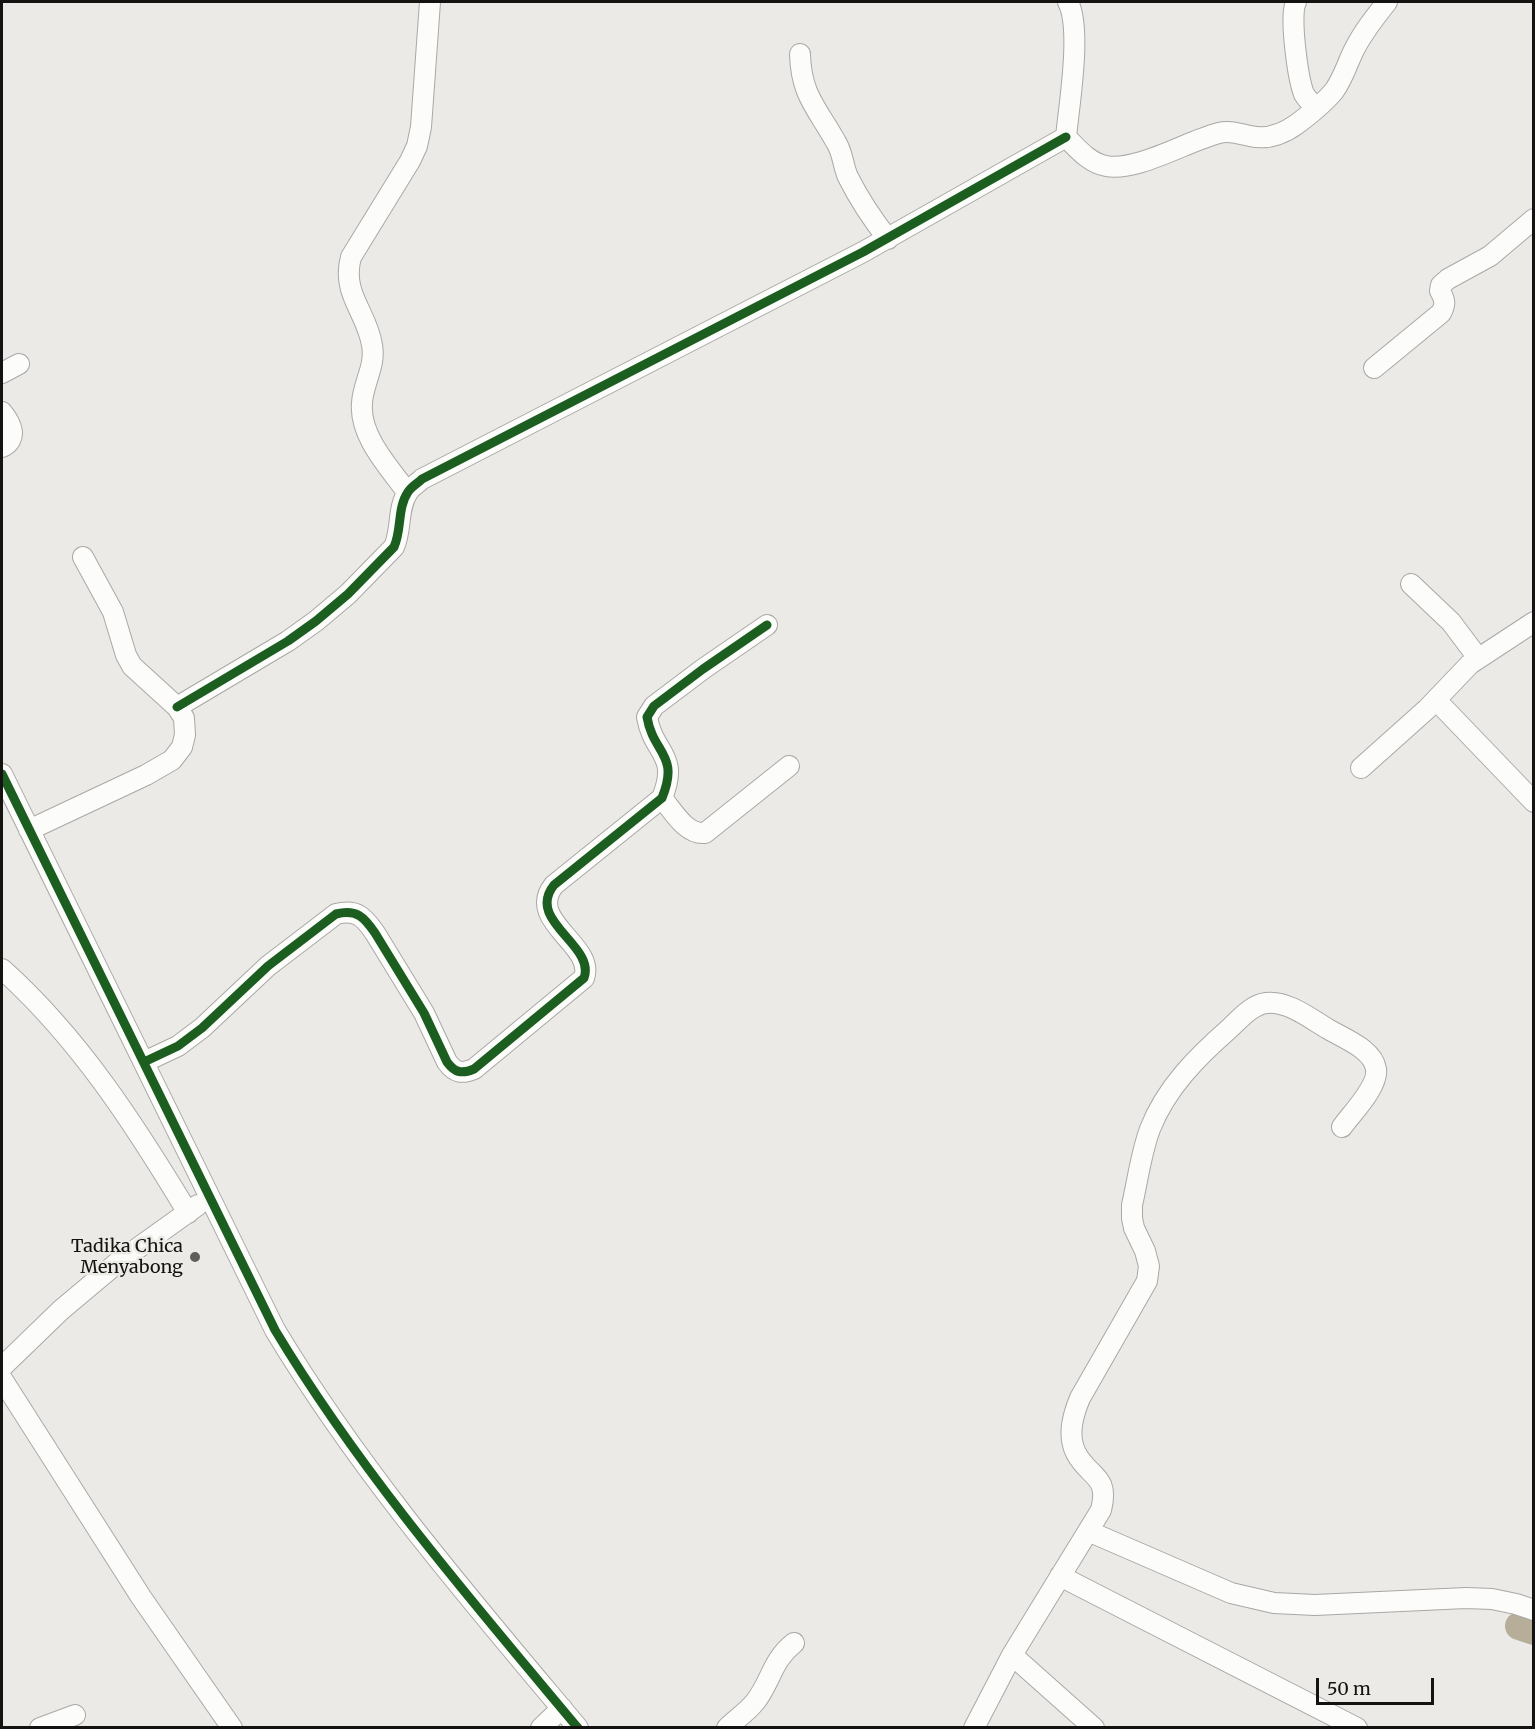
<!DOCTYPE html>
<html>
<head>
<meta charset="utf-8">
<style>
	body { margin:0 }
	#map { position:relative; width:1535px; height:1729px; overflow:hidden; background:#ebeae7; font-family:Merriweather,serif }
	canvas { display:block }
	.frame { position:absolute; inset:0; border:3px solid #141311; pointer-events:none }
	.scale { position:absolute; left:1316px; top:1678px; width:118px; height:27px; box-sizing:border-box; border:3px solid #141311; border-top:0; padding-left:8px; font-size:18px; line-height:21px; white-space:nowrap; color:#141311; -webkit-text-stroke:4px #edebe5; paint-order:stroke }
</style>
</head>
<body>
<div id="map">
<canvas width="1535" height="1729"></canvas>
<div class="frame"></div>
<div class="scale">50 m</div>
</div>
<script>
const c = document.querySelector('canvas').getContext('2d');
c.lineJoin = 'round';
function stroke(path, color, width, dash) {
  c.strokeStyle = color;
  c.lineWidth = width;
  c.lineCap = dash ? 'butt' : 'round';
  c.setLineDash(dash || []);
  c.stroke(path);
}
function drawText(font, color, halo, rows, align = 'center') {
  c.font = font + ' Merriweather,serif';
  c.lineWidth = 5;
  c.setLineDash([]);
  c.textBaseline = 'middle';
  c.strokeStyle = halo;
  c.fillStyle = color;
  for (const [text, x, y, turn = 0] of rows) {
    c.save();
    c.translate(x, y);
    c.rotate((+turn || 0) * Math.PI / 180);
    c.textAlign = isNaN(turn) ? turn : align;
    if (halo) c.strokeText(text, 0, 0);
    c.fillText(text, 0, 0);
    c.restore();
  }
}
const river = new Path2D(`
	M1519 1626 1534 1631`);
const minor = new Path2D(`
	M1068 2C1082 29 1069 105 1066 137 1077 148 1089 163 1106 166 1137 172 1187 141 1219 133 1230 130 1239 134 1250 136 1266 140 1283 134 1297 124 1309 115 1324 103 1334 91 1343 79 1347 64 1354 50 1363 32 1375 17 1387 2
	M1296 2C1289 15 1298 79 1304 94 1307 99 1312 104 1316 108
	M800 54C801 95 817 108 836 142 843 153 843 166 848 177 859 199 873 220 888 239
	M1374 368 1441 313C1446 304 1445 300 1440 291L1441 285 1448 279 1490 256 1534 219
	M2 373 19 364
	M2 412C11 423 19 439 2 447
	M407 492C389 467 359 436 362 403 363 383 376 366 372 345 367 312 341 294 351 257L410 161 417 146 421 127 430 2
	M1411 584 1451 622 1478 658
	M1436 700 1534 802
	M177 707 288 641 316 621 348 594 394 547C402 530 397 508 408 492 411 487 418 483 422 479L863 252 1066 137
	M1361 768 1427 709 1470 664 1534 622
	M2 774 275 1330C361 1473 471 1600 578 1728
	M662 798C673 811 686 835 705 833L789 766
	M29 830 146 775 172 760 182 747 185 735 184 718 177 707 132 666 126 655 113 612 83 557
	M2 969C79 1038 135 1125 188 1213
	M144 1062 178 1046 202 1028 268 966 336 914C357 909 364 917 375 933L424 1013 447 1062C455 1073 462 1074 474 1069L584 978C596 945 525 921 554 885L662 798C680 754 653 754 647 717L654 706 703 669 767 625
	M2 1367 61 1310 117 1263 198 1205
	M2 1379 141 1597 232 1728
	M1088 1531 1231 1593 1274 1603 1315 1605 1466 1598 1492 1599 1516 1604 1534 1610
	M1060 1576 1357 1728
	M1012 1655 1094 1728
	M40 1728 75 1715
	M541 1728 562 1708
	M727 1728C736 1719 747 1712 755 1702 771 1682 772 1660 794 1643
	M974 1728 1012 1655 1101 1510C1110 1475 1089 1478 1076 1453 1067 1435 1073 1415 1080 1398L1147 1281 1149 1266 1145 1251 1134 1228 1132 1218V1205C1138 1179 1141 1153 1150 1129 1166 1088 1197 1057 1229 1029 1239 1020 1251 1005 1266 1003 1287 1000 1311 1019 1328 1029 1343 1038 1373 1049 1376 1069 1379 1086 1352 1113 1342 1127`);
const cycleway = new Path2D(`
	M177 707 288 641 316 621 348 594 394 547C402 530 397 508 408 492 411 487 418 483 422 479L863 252 1066 137
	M2 774 275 1330C361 1473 471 1600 578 1728
	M144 1062 178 1046 202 1028 268 966 336 914C357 909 364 917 375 933L424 1013 447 1062C455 1073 462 1074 474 1069L584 978C596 945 525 921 554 885L662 798C680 754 653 754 647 717L654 706 703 669 767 625`);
const markers = [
	[195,1257,6,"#5f5e5c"]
];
const poiNames = [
	["Tadika Chica",183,1247],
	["Menyabong",183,1268]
];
stroke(river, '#b6ae99', 28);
stroke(minor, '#a9a8a6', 22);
stroke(minor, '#fcfcfb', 20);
stroke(cycleway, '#1b5e20', 9);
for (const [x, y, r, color] of markers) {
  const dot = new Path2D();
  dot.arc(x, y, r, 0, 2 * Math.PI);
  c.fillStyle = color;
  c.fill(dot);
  stroke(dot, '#edebe5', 2);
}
drawText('18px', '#141311', '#edebe5', poiNames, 'right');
</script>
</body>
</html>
